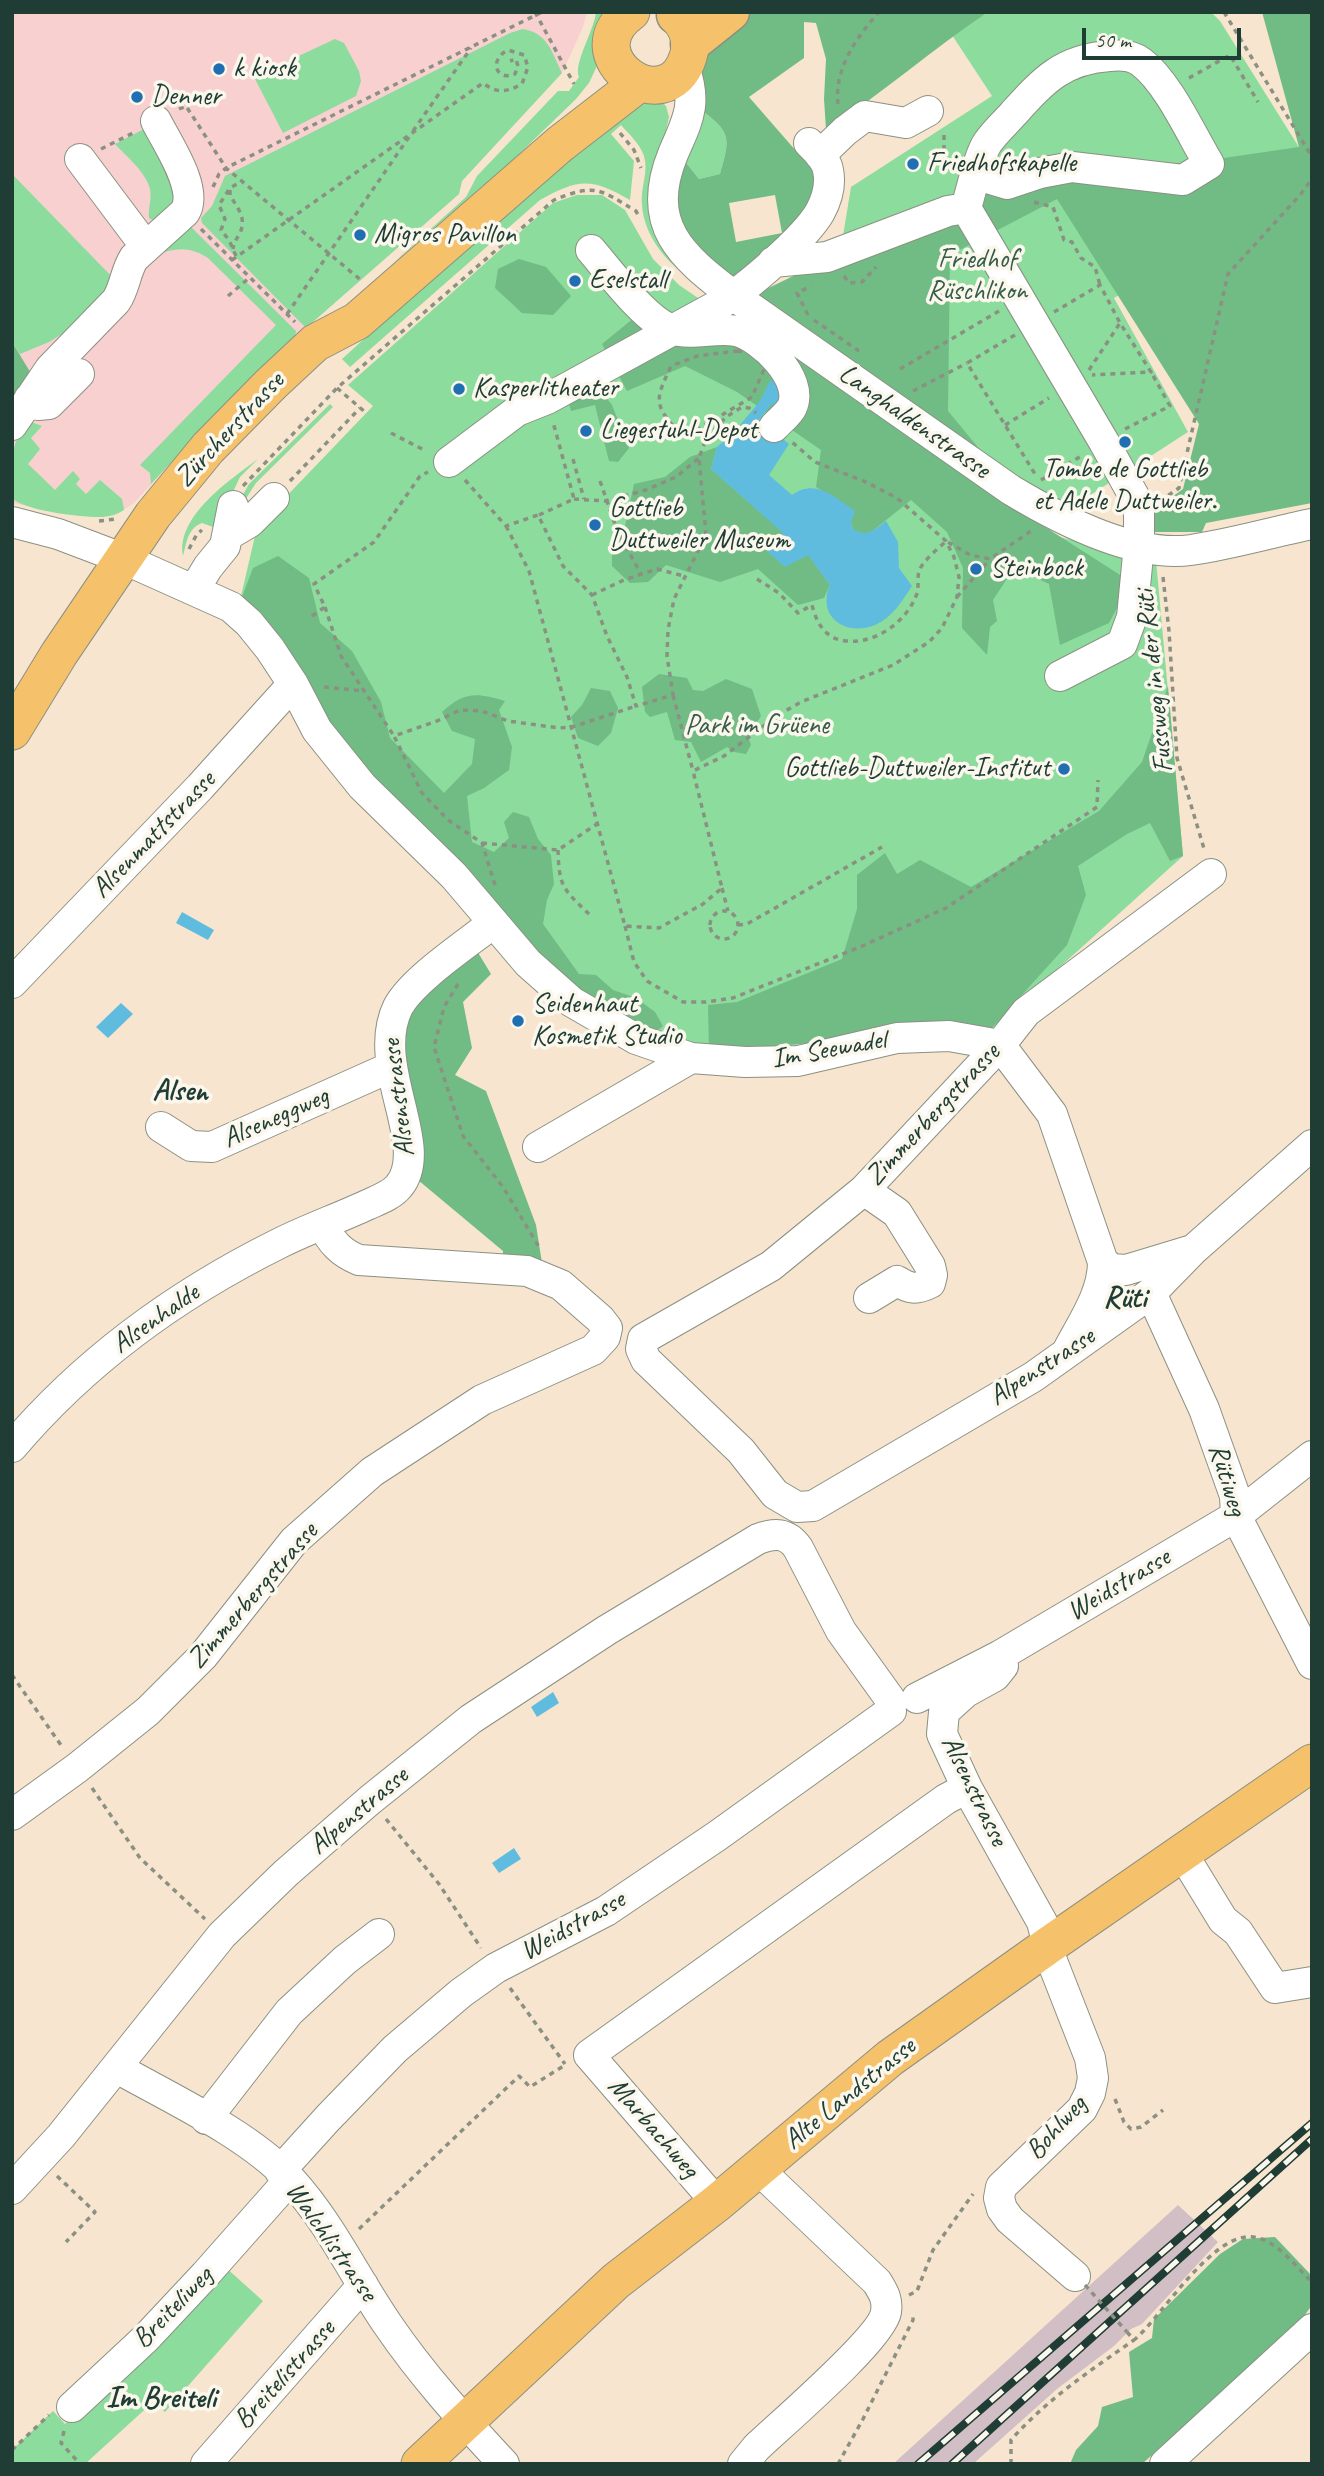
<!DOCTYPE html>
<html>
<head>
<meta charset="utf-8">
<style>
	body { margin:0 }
	#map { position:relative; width:1324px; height:2476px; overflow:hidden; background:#f7e5cf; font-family:Caveat,sans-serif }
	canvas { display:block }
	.frame { position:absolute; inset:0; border:14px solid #1f3d34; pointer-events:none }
	.scale { position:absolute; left:1082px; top:28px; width:159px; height:32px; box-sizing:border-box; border:4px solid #1f3d34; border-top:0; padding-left:9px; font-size:21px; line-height:24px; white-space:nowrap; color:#1f3d34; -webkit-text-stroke:5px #fbf7ec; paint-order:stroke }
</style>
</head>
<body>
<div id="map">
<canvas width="1324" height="2476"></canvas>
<div class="frame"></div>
<div class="scale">50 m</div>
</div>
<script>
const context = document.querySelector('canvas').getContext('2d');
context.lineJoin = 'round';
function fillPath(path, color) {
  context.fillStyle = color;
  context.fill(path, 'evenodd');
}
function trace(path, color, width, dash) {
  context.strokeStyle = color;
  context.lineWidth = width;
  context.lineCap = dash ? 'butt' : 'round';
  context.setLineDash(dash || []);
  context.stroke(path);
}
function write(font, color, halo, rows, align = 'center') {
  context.font = font + ' Caveat,sans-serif';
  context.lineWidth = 7;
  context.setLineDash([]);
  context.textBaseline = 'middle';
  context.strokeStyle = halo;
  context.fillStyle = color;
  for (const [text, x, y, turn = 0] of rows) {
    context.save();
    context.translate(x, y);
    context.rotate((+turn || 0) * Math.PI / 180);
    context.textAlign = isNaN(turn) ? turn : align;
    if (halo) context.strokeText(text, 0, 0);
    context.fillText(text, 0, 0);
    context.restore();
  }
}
fillPath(new Path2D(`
	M12 12H587L583 27 562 73 462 181 459 194 306 328 230 399 134 503 115 515 93 517 12 503Z`), '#f7d0cf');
fillPath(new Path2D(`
	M1178 2205 1218 2242 1142 2324 1131 2329 1114 2346 1057 2389 973 2464H893Z`), '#d2bec5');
fillPath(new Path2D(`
	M596 12H607L596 68 589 83 576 99 516 157 392 264 466 197 477 176 558 91H569L579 77C573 64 594 31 596 12Z
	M988 12H1211L1220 21 1312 168V177L1114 298 1188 432 1064 512 826 340 851 187 992 96 952 35Z
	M523 29C548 33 552 53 562 73L462 181 459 194 306 328 202 223 201 218 212 206 225 176 510 33Z
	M335 39 344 43 359 71 361 81 356 96 283 133 254 77Z
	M660 100 666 106 669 117 649 207 654 230 663 248 675 264 692 279C667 264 644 236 642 205 640 188 649 172 644 156 640 144 629 134 621 125L611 134 634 161 630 200C592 178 579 178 540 200L350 367 342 359 623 104Z
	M704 112C733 134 729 141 720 174L699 179 684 160 697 136Z
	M144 129 172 186 176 205 154 221 149 218C148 208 152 199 150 189 146 172 127 157 115 144Z
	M12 174 116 281 83 321 49 342 20 354 12 342Z
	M577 195H602L625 210 653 259 679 285 1042 533 1156 560 1183 856 991 1029 670 1055 573 1002 338 735 239 605 257 527 373 406 348 385 553 203Z
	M191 227 296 331 295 339 230 399 151 484 150 473 140 465 276 325 208 258C192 248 180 247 162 253Z
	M330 404 333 407 256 483 245 500H240L249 484Z
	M31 422 42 426 31 438 40 449 28 464 55 490 73 471 80 479 76 484 86 494 100 480 122 499 124 510C117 514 112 516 103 517 85 518 24 511 12 498 12 473 7 439 31 422Z
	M258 459 240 477 216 528 202 523C187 529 187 542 183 556 176 516 230 480 258 459Z
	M224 2266 263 2301 165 2412 153 2402 85 2464H12V2450L53 2411 65 2424Z`), '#8bdc9d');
fillPath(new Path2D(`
	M753 12H988C932 49 883 94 826 129L824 99 826 59 816 23 804 22V58L749 97 810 167 817 162C825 212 766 256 731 283L676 222 672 191 684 160 699 179 720 174C729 141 733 134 704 112L696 76 701 56ZM775 195 782 233 736 242 729 203Z
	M1262 12H1312V503L1206 523 1202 532H1149L1146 516 1183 489 1199 424 1057 199 950 255 948 411 1042 525 1131 582 1109 623 1060 645 1049 584 1014 568 993 600 997 621 990 627 987 655 962 628 963 568 947 532 911 500 870 533 860 534 853 529 851 522 854 511 816 487 821 450 737 392 685 366 627 391 602 344 640 313 668 337 943 203 1059 154 1183 164 1299 147Z
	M519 259 546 267 571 296 553 315 522 313 495 288 498 269Z
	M12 342 32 375 12 404Z
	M595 383 612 405 629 448 618 462 609 461 595 405 571 411 567 397Z
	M717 447 711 469 784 533 767 552 808 554 830 585 824 598 798 605 758 569 720 582 666 565 648 582 630 583 612 566V542L625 526 634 484 665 477 690 457Z
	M278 556 309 578 320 623 352 651 381 702 390 738 444 793 472 764 475 739 452 731 442 712C465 691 477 693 505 701L499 710 512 747 509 770 484 788 467 796 472 842 494 852 509 838 504 822 513 812 529 817 538 839 551 855 554 884 547 900 543 924 579 974 596 975 613 990 636 998 655 1012 663 1026 644 1041 573 1002 338 735 239 605 253 568Z
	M659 674 687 678 693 690 703 691 726 679 752 689 761 716 748 737 751 745 746 754 734 752 727 747 701 762 691 742 675 740 667 712 650 717 645 712 642 687Z
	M1168 686 1183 856 1170 861 1150 823 1127 834 1078 866 1086 895 1067 945 991 1029 709 1051 708 1005 737 1002 842 959 857 909V875L885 853 897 874 920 860 971 887 1099 811 1142 762Z
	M591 688 610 691 618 708 611 733 598 746 578 738 571 717 582 705Z
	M474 946 491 974 463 1002 472 1048 455 1075 486 1091 536 1225 542 1263 503 1261V1251L418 1180 377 1046 406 1003Z
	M1275 2237 1312 2276V2305L1302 2319 1142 2464H1070L1076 2450 1098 2426 1102 2407 1133 2397 1129 2352 1152 2338 1154 2319 1220 2254 1243 2239Z`), '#70bc84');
fillPath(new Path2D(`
	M779 380 787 398 771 405 759 420 789 444 769 475 792 495C816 478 834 497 855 511L851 522 853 529C867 538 874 530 886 521L898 542 899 568 912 586C902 601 893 617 875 625 846 637 816 617 830 585L808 555 785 567 767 551 783 533 711 469 717 447 735 431 760 401 770 381Z
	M182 912 214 930 208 940 176 923Z
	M121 1003 133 1014 108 1038 96 1027Z
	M553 1692 559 1703 537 1717 531 1707Z
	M514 1848 521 1859 499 1873 492 1863Z`), '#60bcde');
const minor = new Path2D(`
	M684 67C698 105 687 121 673 154 644 225 681 256 734 296L1011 490C1059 519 1134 558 1191 550 1232 544 1272 532 1312 524
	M820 155 845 131 865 116 906 123 928 111
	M80 159 146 247
	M977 175 1007 184 1040 173 1072 167 1183 180 1209 164C1191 134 1168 82 1141 62 1133 56 1120 55 1110 56 1062 59 1043 81 1013 114 1005 123 995 132 988 142 979 154 971 192 966 208L1104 442 1135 498 1139 513V545L1132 617 1122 644 1060 676
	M591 250C609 271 646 321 671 329 692 336 716 327 736 331 761 337 805 379 792 407 789 414 779 421 774 427
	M773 262 827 257 948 211 966 208
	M29 399 38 405 49 404 79 374
	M12 425 50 369 116 301C125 288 125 272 134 258L185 212C199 189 167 143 156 121
	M449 462 517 411 547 399 720 304C746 289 805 238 820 212 827 199 831 184 828 170 826 159 817 151 809 143
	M12 522 58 534 124 559 231 607 249 623 270 649 293 684 317 730 362 786 454 876 528 963 572 1002 636 1039 691 1058 745 1062 798 1061 897 1038 949 1036 1000 1045
	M228 535 250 522 274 498
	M194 590 208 567 225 546 233 506
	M1211 874 1026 1012 1000 1045 864 1190 771 1266 643 1339 641 1349 646 1360 741 1451 775 1494 797 1507 813 1506 1033 1377 1151 1293 1193 1250 1312 1145
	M12 983 200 787 293 684
	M1000 1045 1052 1114 1103 1262C1103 1294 1082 1323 1068 1350
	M161 1127 191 1146 212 1147 391 1067
	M538 1147 691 1058
	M864 1190 897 1213 930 1266 932 1275 930 1283C916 1290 910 1289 897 1281L869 1298
	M1103 1262 1112 1269 1126 1270 1192 1250
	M1151 1293 1204 1409 1235 1496 1236 1516 1312 1664
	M12 1447C85 1361 179 1293 280 1243 308 1229 339 1218 367 1205 378 1200 392 1195 399 1186 432 1146 369 1066 398 1007 413 979 467 944 493 923
	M1001 1655 1003 1666 995 1676 966 1692 944 1712 942 1734 967 1788 1042 1922 1052 1961 1090 2058 1093 2078 1090 2093 1082 2109 1001 2187 999 2198 1002 2209 1010 2220 1075 2276
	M917 1698 1001 1655 1236 1516 1312 1456
	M12 1815 77 1768 148 1711 203 1656 294 1541 372 1472 482 1400 593 1350 605 1337 607 1328 600 1319 561 1285 527 1271 359 1260C341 1253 331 1242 323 1225
	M1182 1853 1223 1920 1238 1932 1275 1988 1312 1982
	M117 2068C172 2099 248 2134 291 2180 331 2224 355 2277 388 2325 422 2375 463 2420 504 2464
	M206 2119 289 2012 345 1960 379 1934
	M12 2189 61 2136 222 1935 286 1873 370 1800 471 1719 607 1630 758 1539C774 1533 787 1532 798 1548L841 1631 890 1699 891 1711 717 1836 606 1911 496 1968 461 1993 395 2049 328 2118 280 2171
	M717 2203 589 2055 946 1799 967 1788
	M72 2407 146 2338 205 2275 290 2179
	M206 2464 363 2285
	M743 2464 756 2448C780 2425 882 2338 886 2312 888 2299 883 2292 877 2282L758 2169
	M1165 2464 1312 2329`);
const major = new Path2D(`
	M631 12C570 56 667 124 688 57 693 42 688 28 678 17
	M12 731 59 654 153 515 208 448 271 384 315 343 357 321 560 144 639 83
	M420 2464 616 2281 717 2203 890 2058 1049 1945 1312 1763`);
const highway = new Path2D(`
	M676 15 688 12
	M690 44 730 12`);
trace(minor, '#8b9182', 32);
trace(major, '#8b9182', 39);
trace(highway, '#8b9182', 41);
trace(new Path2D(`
	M535 12 574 84
	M1224 12 1312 157
	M1189 78 1230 55 1258 102
	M838 104C834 69 856 38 879 12
	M179 109 186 106 226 168 362 281
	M413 131 471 48
	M620 133 634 150 641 168
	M944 135V161L952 164
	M101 149 135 132
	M213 187 219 174 226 168 542 12
	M230 190V195C237 208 247 217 240 233 237 239 234 241 233 249
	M1034 202 1053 207 1064 240 1072 242 1081 258 1095 267 1100 285
	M201 229 295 322
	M236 256 229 240 221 230 225 219 219 205 230 188 242 181
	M232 260 483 83C497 94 507 92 522 84L528 67 524 55 508 50C489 59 495 82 515 74L518 66 516 59 510 61
	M844 276 849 283 862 282 876 267
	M228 296 249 278
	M1054 312 1100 285 1120 323
	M287 314 409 137
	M808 315 797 293 811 286
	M814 320 859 351
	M1015 335 967 363 1035 474
	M737 351 760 354 765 367 752 397 695 431 676 429C652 403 657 397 671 366L697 356Z
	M900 369 999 311
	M1089 370 1120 323 1151 372 1092 375
	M484 385 499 387 503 393
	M337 388 365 412
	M913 391 967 363
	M1005 425 1049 398
	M1125 429 1170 406 1151 372
	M391 433 426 451
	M573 459 584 499
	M465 480 506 526 538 515 563 566 592 595 607 636 627 677 636 706 673 695 667 656 668 630 674 599 706 535 699 458 706 439 726 417 742 407 749 408 756 413
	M1041 480 1083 455
	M290 481 360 408
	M600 481 617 530 641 574
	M243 486 337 388 554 200C596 183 599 189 636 211L638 215
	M574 499 605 501 646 490 676 477 699 458
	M1160 501 1179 488 1228 274 1300 195 1312 179
	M539 515 574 499 553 422
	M99 521 116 519
	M506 526 529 571 625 926 659 928 703 904 722 888 693 771 724 756 778 715 801 702 893 665 929 642 942 628 957 597 959 577 954 557 946 541 897 498 866 482 815 462 792 442
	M189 549 197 534 202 530
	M1163 577 1169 631 1177 758 1205 852
	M757 579 779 593 798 613 812 605C816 621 824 637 841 640 871 647 905 624 916 596 920 588 916 577 920 569 924 560 938 549 946 541L970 555 990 559 1031 531
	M592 595 624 580 657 569 684 576
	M957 597 990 559
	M325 607 341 656 394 736
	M312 616 325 607 314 584 374 542 420 476 428 472
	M324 687 364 691
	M673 695 693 771
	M482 843 558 850 597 824
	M558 850C559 887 563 889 589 914
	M495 885 482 843 448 820 422 793 394 736 437 721 460 710 482 711 508 721 559 728 572 727 636 706
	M722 888 728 911
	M710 925a14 14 0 1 1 28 0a14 14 0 1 1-28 0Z
	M738 925 747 924 882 847
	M625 926 634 962 647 981 683 1002H706L733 998 860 947 946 908 1097 807 1098 780
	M458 984 444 1007 434 1047 463 1136 503 1187 539 1247
	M12 1675 63 1748
	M92 1788 140 1858 205 1919
	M386 1819 439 1884 481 1948
	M510 1988 565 2064
	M1115 2099 1124 2122 1131 2129 1141 2127 1163 2110
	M57 2176 95 2212 66 2242
	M359 2229 519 2076 530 2087 565 2065
	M909 2295 917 2291 933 2250 973 2194
	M1127 2332 1134 2340C1163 2316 1216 2225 1258 2238 1279 2243 1297 2268 1312 2282
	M64 2431 61 2443 80 2464
	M12 2450 49 2415
	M838 2464 863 2419 913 2320V2313
	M1011 2464V2440C1046 2400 1091 2370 1134 2340`), '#8b9182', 3.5, [5, 5]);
trace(minor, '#fff', 30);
trace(major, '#f5c16b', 37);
trace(highway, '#f5c16b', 38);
const rail = new Path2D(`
	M918 2464 1312 2123
	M952 2464 1312 2139`);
trace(rail, '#1f3d34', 8);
trace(rail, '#fbf7ec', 5, [16]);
trace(new Path2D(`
	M1085 2285 1127 2332`), '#8b9182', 3.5, [5, 5]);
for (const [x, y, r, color] of [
	[219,69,7,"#1f6fb2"],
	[137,97,7,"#1f6fb2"],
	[913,164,7,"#1f6fb2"],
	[360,235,7,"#1f6fb2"],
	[575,281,7,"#1f6fb2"],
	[459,389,7,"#1f6fb2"],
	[586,431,7,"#1f6fb2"],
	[1125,442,7,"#1f6fb2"],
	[595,525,7,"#1f6fb2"],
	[976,569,7,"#1f6fb2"],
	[1064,769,7,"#1f6fb2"],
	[518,1021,7,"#1f6fb2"]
]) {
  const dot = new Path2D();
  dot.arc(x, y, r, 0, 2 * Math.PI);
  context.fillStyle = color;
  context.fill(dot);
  trace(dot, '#fbf7ec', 2.5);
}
write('28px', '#1f3d34', '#fbf7ec', [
	["k kiosk",233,69],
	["Denner",151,97],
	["Friedhofskapelle",927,164],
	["Migros Pavillon",374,235],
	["Eselstall",589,281],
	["Kasperlitheater",473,389],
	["Liegestuhl-Depot",600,431],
	["Tombe de Gottlieb",1125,470,"center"],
	["et Adele Duttweiler.",1125,502,"center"],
	["Gottlieb",609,509],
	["Duttweiler Museum",609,541],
	["Steinbock",990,569],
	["Gottlieb-Duttweiler-Institut",1050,769,"right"],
	["Seidenhaut",532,1005],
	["Kosmetik Studio",532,1037]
], 'left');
write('28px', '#355d49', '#fbf7ec', [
	["Friedhof",977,260],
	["Rüschlikon",977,292],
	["Park im Grüene",757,726]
]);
write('28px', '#1f3d34', '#fbf7ec', [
	["Langhaldenstrasse",914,422,35],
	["Zürcherstrasse",230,430,-47],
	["Fussweg in der Rüti",1155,681,-96],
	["Alsenmattstrasse",154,835,-46],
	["Im Seewadel",829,1050,-10],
	["Alsenstrasse",399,1098,-97],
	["Zimmerbergstrasse",933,1115,-47],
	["Alseneggweg",276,1118,-24],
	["Alsenhalde",156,1319,-35],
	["Alpenstrasse",1042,1367,-33],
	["Rütiweg",1227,1480,73],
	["Weidstrasse",1119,1585,-31],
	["Zimmerbergstrasse",253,1596,-49],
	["Alsenstrasse",974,1791,64],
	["Alpenstrasse",359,1811,-40],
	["Weidstrasse",573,1926,-29],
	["Alte Landstrasse",850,2094,-39],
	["Marbachweg",653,2128,49],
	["Bohlweg",1057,2128,-48],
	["Walchlistrasse",331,2242,55],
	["Breiteliweg",173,2308,-46],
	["Breitelistrasse",285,2375,-48]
]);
write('bold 30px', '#1f3d34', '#fbf7ec', [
	["Alsen",180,1092],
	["Rüti",1125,1299],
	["Im Breiteli",161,2399]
]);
</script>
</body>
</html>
